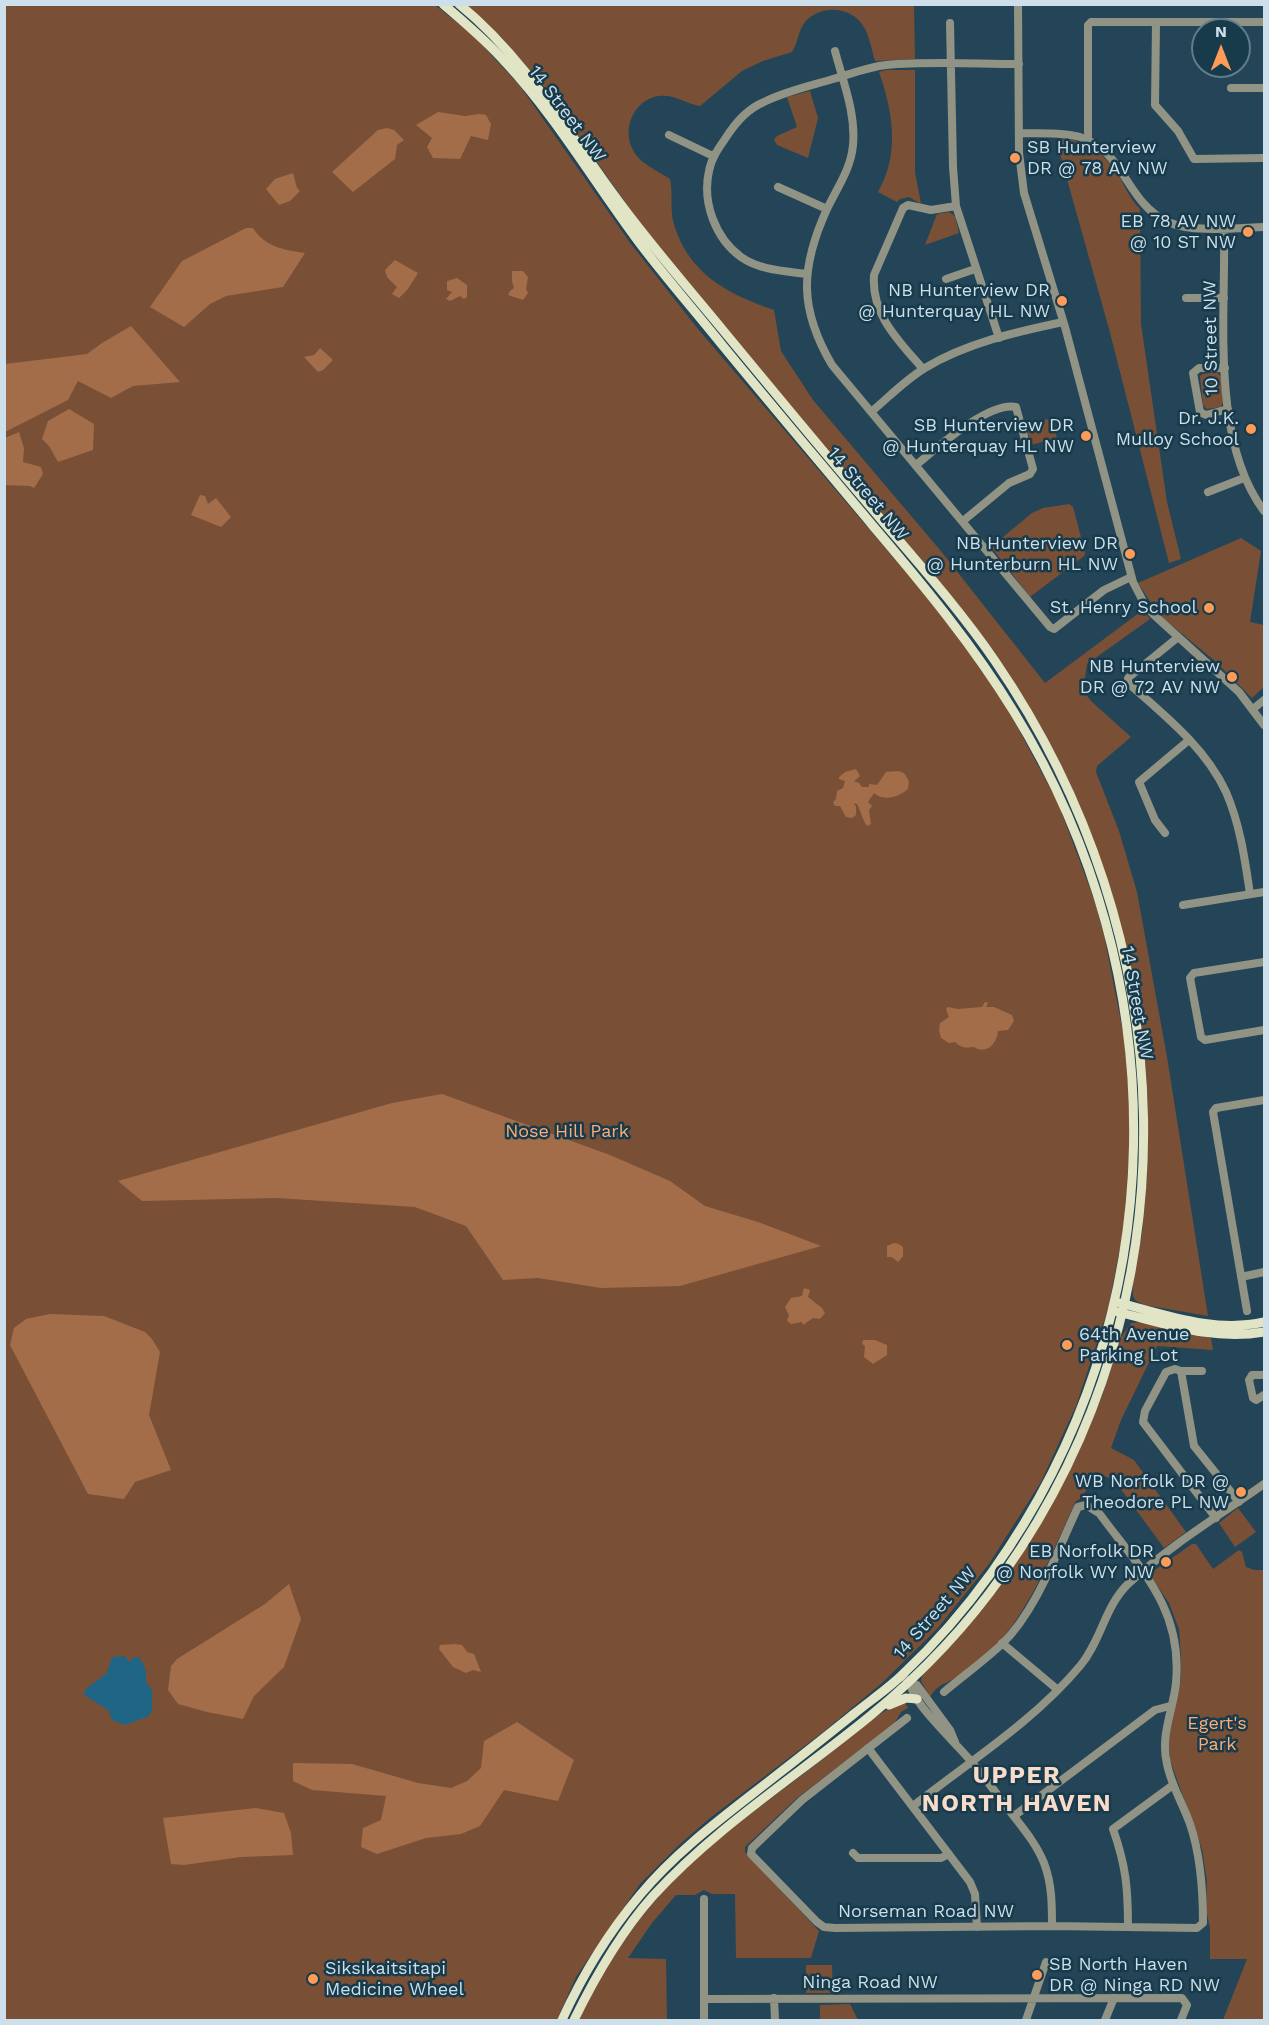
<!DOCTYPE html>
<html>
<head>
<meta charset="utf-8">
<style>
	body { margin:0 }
	#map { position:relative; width:1269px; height:2025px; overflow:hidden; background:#234557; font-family:"Work Sans",sans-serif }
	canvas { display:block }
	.frame { position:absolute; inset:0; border:6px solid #ccdfea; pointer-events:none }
	.north { position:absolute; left:1191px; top:18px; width:60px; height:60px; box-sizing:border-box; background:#183b4c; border:2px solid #607d8b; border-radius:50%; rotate:0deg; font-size:16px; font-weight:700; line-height:24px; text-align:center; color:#ccdfea }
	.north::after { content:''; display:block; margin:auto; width:21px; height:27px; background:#fe9b59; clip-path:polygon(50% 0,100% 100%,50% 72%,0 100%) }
</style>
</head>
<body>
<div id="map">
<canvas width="1269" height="2025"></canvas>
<div class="frame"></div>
<div class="north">N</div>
</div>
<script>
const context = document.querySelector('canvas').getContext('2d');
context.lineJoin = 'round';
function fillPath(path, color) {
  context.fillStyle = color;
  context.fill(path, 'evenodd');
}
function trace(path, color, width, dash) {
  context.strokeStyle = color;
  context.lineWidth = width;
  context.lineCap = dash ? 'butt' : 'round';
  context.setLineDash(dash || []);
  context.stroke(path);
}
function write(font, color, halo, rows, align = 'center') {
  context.font = font + ' "Work Sans",sans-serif';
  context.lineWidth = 5;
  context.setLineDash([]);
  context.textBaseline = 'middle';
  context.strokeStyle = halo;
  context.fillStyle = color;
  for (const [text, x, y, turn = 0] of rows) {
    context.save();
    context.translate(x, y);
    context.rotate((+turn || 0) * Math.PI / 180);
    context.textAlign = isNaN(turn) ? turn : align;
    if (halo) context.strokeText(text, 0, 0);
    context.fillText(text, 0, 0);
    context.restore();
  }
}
fillPath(new Path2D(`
	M5 5H435L473 35 520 86 631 244 698 329 952 626 1003 700 1058 803 1094 899 1104 935 1124 1037 1131 1121 1125 1222 1108 1309 1076 1406 1041 1482 989 1564 937 1629 882 1683 823 1732 710 1818 679 1845 640 1884 576 1977 557 2020H5Z
	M465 5H914L915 59 875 61C872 51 870 39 865 29 854 7 822 3 805 22 798 31 798 43 792 52L763 61 742 71 700 106C687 104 674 94 659 96 635 99 621 128 633 150 639 163 658 171 670 179 673 192 670 207 673 221 687 273 727 294 774 310L781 351 813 400 940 550 1045 683 1143 610 1150 619 1087 664 1083 691 1092 702 1131 737 1097 766 1096 772 1119 831 1137 892 1167 1057 1208 1316 1144 1305 1135 1300 1133 1296C1131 1275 1139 1253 1142 1233 1146 1198 1148 1163 1148 1128 1149 1004 1114 880 1061 768 1045 733 1023 699 1002 666L646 232 544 87 501 37Z
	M886 70H915V172L921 204 909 197 900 199 897 202 878 192C900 154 893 112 879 72Z
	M810 91 818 118 808 158 777 145 774 140 777 136 797 127 787 97Z
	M1069 139C1091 144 1109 158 1120 178 1126 189 1131 200 1140 209L1141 324 1167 502 1181 559 1169 563 1109 329 1056 140Z
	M949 212 955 216 959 233 925 245 937 214Z
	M1217 372 1221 377 1223 402 1221 407 1207 409 1203 405 1200 376 1203 374Z
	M1052 418 1057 438 1031 445 1026 425Z
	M1069 504 1073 507 1085 552 1084 556 1030 597 991 547 1032 513 1043 508Z
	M1241 538 1261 551 1250 622 1264 625V687L1252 698 1215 661 1159 615 1138 583Z
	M1141 1322 1211 1338 1213 1350 1157 1346 1121 1420 1111 1448 1134 1460 1186 1532 1164 1548 1115 1481 1096 1472 1082 1498 1076 1501C1053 1549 1034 1603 998 1643 986 1656 970 1670 955 1678 942 1686 939 1683 930 1697L921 1681 922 1676 1012 1568 1035 1531 1075 1460 1102 1396 1121 1337 1131 1323Z
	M1238 1508 1256 1532 1235 1547 1219 1523Z
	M1192 1544H1196L1213 1569 1239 1550 1242 1552 1246 1567 1254 1570H1264V1573L1263 2020H1223L1247 1959H1210V1928L1206 1910 1207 1881 1202 1849 1170 1760 1168 1731 1181 1679V1657L1179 1629 1169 1603 1152 1578V1572Z
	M904 1701 908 1708 901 1712 894 1724 797 1798 745 1847V1852L819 1931 811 1958H736L735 1894H712L704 1890 695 1895H676L652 1923 628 1958 666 1959 667 2020H579C610 1951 658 1888 717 1840 749 1814 783 1790 815 1765 843 1743 872 1715 904 1701Z
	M806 1965H832L833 1993H806Z
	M850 2004 858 2020H820V2005Z`), '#795036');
fillPath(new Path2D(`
	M438 112 465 116 479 114 486 115 491 124 488 140 471 136 460 159 433 158 427 147 432 138 416 125Z
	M387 128 394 130 404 140 397 145 395 159 353 192 332 172 378 130Z
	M293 173 297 188 300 191 290 201 279 205 266 189 275 179Z
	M246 228H253C265 247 284 250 305 253L283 287 226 296 210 304 184 327 150 307 182 261Z
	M395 260 418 273 408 289 399 298 392 294 397 287 387 277 385 270Z
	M512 271H523L528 277 526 289 528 293 523 300 508 295 510 291 514 288 512 281Z
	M457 278 467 285V297L464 299 460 296 450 301 446 299 452 292 447 290V281Z
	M131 326 180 382 133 386 111 398 78 381 68 400 5 432V364L87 354 102 343Z
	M320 348 333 360 323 370 318 372 304 357 314 355Z
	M69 409 94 424 93 450 58 462 49 446 42 439 48 421Z
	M19 432 24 448 23 462 41 467 43 474 34 488 30 486 5 485V438Z
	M200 495 205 496 208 504 216 498 231 517 221 527 191 515Z
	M856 769 860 776 854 781 859 783 862 787H869V784L877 785 886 772 898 771 904 773 909 781 908 789C899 797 884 802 874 793L868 802 872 806 869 810 871 824 867 826C862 819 861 811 857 804L854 803 856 807V815L852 818 846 817 840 806H835L833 802 836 799 837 791 843 788 845 781 839 779V777L845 772Z
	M985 1002 988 1003 986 1007H994L1012 1015 1014 1021 1008 1030 998 1031C997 1044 986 1055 974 1047 966 1048 961 1048 955 1042L949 1043 941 1038 939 1030 940 1023 949 1017 946 1009 948 1007 958 1009 982 1007Z
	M442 1094 610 1155 670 1181 705 1206 758 1222 821 1246 680 1286 601 1288 538 1278 503 1280 466 1226 415 1207 277 1198 142 1201 118 1181 392 1103Z
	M894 1243 899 1244 903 1247V1256L898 1262 892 1257H887V1246Z
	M804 1288 810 1290 808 1297 822 1308 825 1313 820 1319 813 1318 803 1325 802 1322 791 1324 787 1321 789 1315 785 1307 791 1298 802 1296Z
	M50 1314 104 1316 145 1332 152 1339 160 1352 149 1415 171 1470 135 1482 124 1499 88 1494 10 1345 14 1328 26 1319Z
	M863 1340H875L887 1345V1355L873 1364 864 1357 865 1346 862 1344Z
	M289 1584 301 1619 284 1667 254 1696 243 1719 207 1712 178 1704 168 1690 171 1666 177 1659 265 1604Z
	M454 1644 462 1645 467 1652 474 1654 481 1672 473 1670 466 1673 453 1667 439 1649 440 1645Z
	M517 1722 574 1760 558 1801 504 1790 480 1826 461 1834 426 1838 377 1854 361 1847 363 1828 381 1820 386 1796 312 1790 293 1781V1763L352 1764 418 1783 451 1788 467 1781 481 1768 484 1741Z
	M256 1808 284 1813 291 1833 293 1855 241 1857 184 1865 171 1864 163 1818Z`), '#a36d4a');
fillPath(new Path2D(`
	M125 1656 129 1662 134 1657 140 1658 146 1671V1682L152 1690V1710L149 1716 125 1725 112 1720 109 1711 83 1694 87 1688 107 1673 112 1657Z`), '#1f6585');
trace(new Path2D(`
	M1018 4 1019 153 1024 193 1065 327 1133 582 1145 605 1154 615 1239 692 1264 725
	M950 23 953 167 956 206 999 338
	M1156 23 1155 105 1178 131 1194 159 1264 158
	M835 51C843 82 856 113 853 145 851 169 837 188 827 209 800 268 799 309 832 365L1050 627 1054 629 1104 590 1131 577
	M1231 88H1264
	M1020 133C1039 134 1061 132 1080 137 1125 151 1126 203 1168 222 1193 233 1236 228 1264 227
	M669 135 713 156
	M1088 140V25L1091 22H1264
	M778 187 827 209
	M1224 228C1226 314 1210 439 1264 511
	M807 274C785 271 759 270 741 257 715 238 702 202 709 171 711 159 718 149 725 139 735 123 747 109 764 102 786 91 810 86 833 79 851 74 868 67 886 65 929 61 976 64 1019 64
	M946 279 975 269
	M1186 298H1224
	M1225 368H1199L1193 373 1200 412 1206 415 1228 409
	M923 369C899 341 871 315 874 275L903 208 908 205 931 210 956 206
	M871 412C888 398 905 380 925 368 966 343 1016 332 1063 322
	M916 465C937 448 989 401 1016 407L1033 469 1030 474 1009 483 963 521
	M1208 492 1244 478
	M1177 638 1128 678V683C1164 715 1205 747 1226 792 1240 824 1245 860 1250 894
	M1253 709 1264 700
	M1165 833 1155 820 1139 782 1189 740
	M1183 905 1264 892
	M1264 962 1194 973 1190 978 1201 1037 1205 1040 1264 1030
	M1241 1277 1264 1272
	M1247 1311 1213 1112 1216 1108 1264 1100
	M1181 1371 1194 1446 1239 1502
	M1202 1371H1181L1175 1369 1166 1372 1145 1411 1143 1422 1216 1518
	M1264 1375H1252L1249 1380 1253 1398 1256 1400 1264 1395
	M1002 1643 1058 1690
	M902 1675 911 1684 917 1685 950 1730 955 1742
	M911 1684C910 1701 957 1744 969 1759 983 1775 996 1793 1009 1810 1022 1827 1036 1843 1044 1863 1052 1884 1052 1904 1052 1926
	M907 1718 802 1800 752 1848 751 1854 817 1922 824 1927 835 1928 1052 1926 1197 1928 1203 1923C1203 1890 1201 1856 1190 1824 1183 1804 1171 1785 1167 1764 1160 1735 1173 1711 1176 1683 1183 1608 1140 1569 1099 1513L1086 1505 1078 1507C1057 1551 1037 1610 1002 1644 984 1661 963 1676 944 1692
	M868 1748 970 1882 975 1894 977 1927
	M913 1806C970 1761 1033 1722 1080 1666 1101 1641 1105 1606 1128 1584 1169 1546 1219 1516 1264 1484
	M1014 1816 1155 1710 1170 1706
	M853 1853 858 1858H941L949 1854
	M704 1899V2020
	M1128 1927C1128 1888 1126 1866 1113 1829L1173 1785
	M774 1998 775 2020
	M704 1999 1182 1998 1187 2005 1181 2020
	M1026 2020 1046 1962
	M1105 2020 1114 1998`), '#919384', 8);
trace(new Path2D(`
	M443 4C465 23 487 41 506 63 556 117 594 182 638 241 665 277 695 311 723 346 773 407 823 466 873 526 924 586 973 645 1014 712 1178 979 1176 1315 992 1572 966 1608 936 1643 903 1674 889 1688 871 1700 855 1713 830 1733 804 1754 778 1774 730 1812 679 1848 640 1895 608 1933 582 1976 562 2020
	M459 4C524 57 565 128 614 195 647 241 685 284 722 329 774 392 826 455 879 517 919 564 960 610 995 661 1184 937 1199 1296 1004 1573 967 1626 920 1675 870 1716 797 1776 717 1826 653 1896 620 1933 595 1977 574 2020
	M1120 1303C1167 1315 1215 1333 1264 1322
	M1118 1312C1167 1324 1213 1341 1264 1332
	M889 1705 906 1698 917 1699`), '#e1e5c5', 9);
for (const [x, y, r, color] of [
	[1015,158,6,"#fe9b59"],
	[1248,232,6,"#fe9b59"],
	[1062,301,6,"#fe9b59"],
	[1251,429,6,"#fe9b59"],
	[1086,436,6,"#fe9b59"],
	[1130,554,6,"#fe9b59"],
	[1209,608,6,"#fe9b59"],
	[1232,677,6,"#fe9b59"],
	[1067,1345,6,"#fe9b59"],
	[1241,1492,6,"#fe9b59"],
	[1166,1562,6,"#fe9b59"],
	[1037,1975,6,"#fe9b59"],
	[313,1979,6,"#fe9b59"]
]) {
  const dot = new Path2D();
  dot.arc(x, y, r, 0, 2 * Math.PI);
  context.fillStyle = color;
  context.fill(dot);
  trace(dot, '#183b4c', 2);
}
write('18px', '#ccdfea', '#183b4c', [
	["14 Street NW",567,114,53],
	["10 Street NW",1211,338,-91],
	["14 Street NW",868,494,50],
	["14 Street NW",1137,1003,80],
	["14 Street NW",935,1613,-49],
	["Norseman Road NW",926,1912],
	["Ninga Road NW",870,1983]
]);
write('18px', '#ccdfea', '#183b4c', [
	["SB Hunterview",1027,148,"left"],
	["DR @ 78 AV NW",1027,169,"left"],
	["EB 78 AV NW",1236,222],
	["@ 10 ST NW",1236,243],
	["NB Hunterview DR",1050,291],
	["@ Hunterquay HL NW",1050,312],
	["Dr. J.K.",1239,419],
	["Mulloy School",1239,440],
	["SB Hunterview DR",1074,426],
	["@ Hunterquay HL NW",1074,447],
	["NB Hunterview DR",1118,544],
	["@ Hunterburn HL NW",1118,565],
	["St. Henry School",1197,608],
	["NB Hunterview",1220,667],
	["DR @ 72 AV NW",1220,688],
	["64th Avenue",1079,1335,"left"],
	["Parking Lot",1079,1356,"left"],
	["WB Norfolk DR @",1229,1482],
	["Theodore PL NW",1229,1503],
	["EB Norfolk DR",1154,1552],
	["@ Norfolk WY NW",1154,1573],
	["SB North Haven",1049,1965,"left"],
	["DR @ Ninga RD NW",1049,1986,"left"],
	["Siksikaitsitapi",325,1969,"left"],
	["Medicine Wheel",325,1990,"left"]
], 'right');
write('18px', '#fcac79', '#183b4c', [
	["Nose Hill Park",567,1132],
	["Egert's",1217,1724],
	["Park",1217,1745]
]);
context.letterSpacing = '1.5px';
write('bold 24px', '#f8dbca', '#183b4c', [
	["UPPER",1017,1776],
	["NORTH HAVEN",1017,1804]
]);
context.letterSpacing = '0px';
</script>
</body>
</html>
